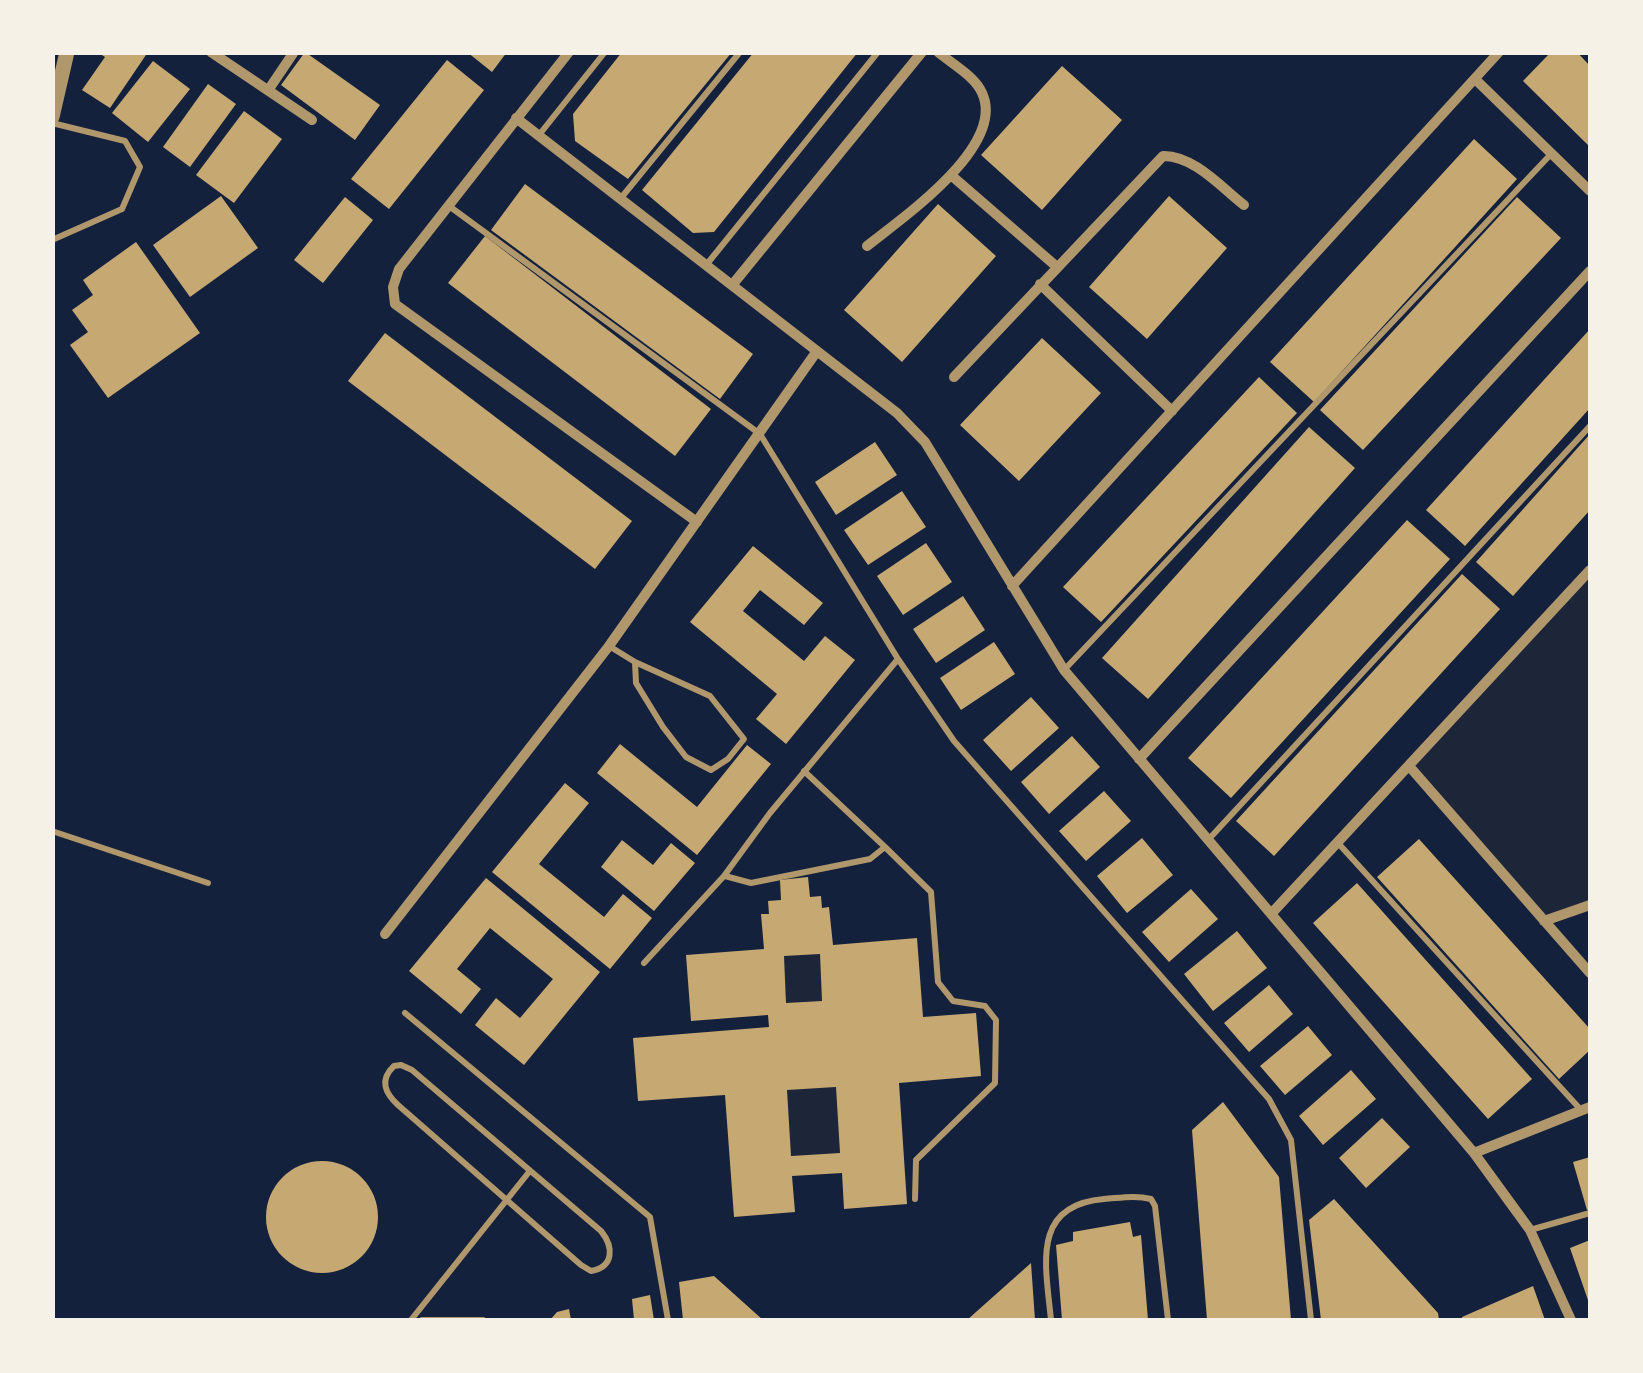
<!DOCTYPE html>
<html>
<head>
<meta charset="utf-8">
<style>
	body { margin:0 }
	#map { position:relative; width:1643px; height:1373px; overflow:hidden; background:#14213d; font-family:"Noto Sans",sans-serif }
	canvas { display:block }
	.frame { position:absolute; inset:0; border:55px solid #f6f1e7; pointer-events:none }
</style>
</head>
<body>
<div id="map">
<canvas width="1643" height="1373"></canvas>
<div class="frame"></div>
</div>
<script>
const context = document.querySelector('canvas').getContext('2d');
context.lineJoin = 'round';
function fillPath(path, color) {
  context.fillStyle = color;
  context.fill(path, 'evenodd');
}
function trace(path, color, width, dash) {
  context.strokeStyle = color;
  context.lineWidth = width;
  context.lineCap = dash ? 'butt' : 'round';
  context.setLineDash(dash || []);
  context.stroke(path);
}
fillPath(new Path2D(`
	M1590 570V905L1544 921 1409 766Z
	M820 954 822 1001 786 1003 784 956Z
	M836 1087 840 1153 791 1156 787 1090Z`), '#1d2539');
fillPath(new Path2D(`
	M97 52H148L110 108 82 90 105 57Z
	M305 52 380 105 355 140 281 85Z
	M467 52H507L492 72Z
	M622 52H732L628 179 575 141 573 114Z
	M754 52H858L714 232 693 233 642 190Z
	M1551 52H1577L1590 66V147L1523 81Z
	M447 60 484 90 389 209 351 179Z
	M153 61 190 89 148 142 112 113Z
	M1062 66 1122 120 1042 210 981 155Z
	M208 84 236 104 190 167 163 147Z
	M244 111 282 139 234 203 196 175Z
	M1474 139 1517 179 1314 402 1270 362Z
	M525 184 753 354 720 399 491 230Z
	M221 196 258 248 190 297 153 245Z
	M1169 196 1227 248 1147 339 1089 287Z
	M345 197 373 220 323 283 294 260Z
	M1517 197 1561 238 1363 450 1320 410Z
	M938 204 996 256 902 362 844 310Z
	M485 236 711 409 675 456 448 283Z
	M136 242 200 333 108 398 70 345 88 332 72 310 93 295 83 280Z
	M1590 329V408L1465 546 1426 510Z
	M385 333 632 521 595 569 348 381Z
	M1042 338 1101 393 1019 481 960 425Z
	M1259 377 1297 413 1101 622 1063 587Z
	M1309 427 1355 468 1148 699 1102 658Z
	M1590 434V510L1513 596 1476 562Z
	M875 442 897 475 836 515 815 482Z
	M902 491 926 527 868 565 844 530Z
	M1407 520 1450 559 1231 798 1188 758Z
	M926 543 952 582 903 615 877 576Z
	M753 546 823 603 804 625 760 590 743 611 804 661 825 636 855 660 786 744 756 719 777 694 690 622Z
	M1462 574 1500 609 1274 856 1236 821Z
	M963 596 985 630 936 663 913 629Z
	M994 642 1015 674 961 710 940 678Z
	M1031 697 1059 728 1011 771 983 740Z
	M1072 736 1100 767 1049 814 1021 782Z
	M620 744 697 807 747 745 771 764 697 855 597 773Z
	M565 783 589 803 539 864 604 917 623 894 652 918 610 969 492 872Z
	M1104 791 1131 821 1086 861 1059 831Z
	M1142 838 1173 875 1127 913 1097 876Z
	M1419 839 1590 1029V1050L1559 1079 1377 877Z
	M622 840 653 865 671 843 695 863 654 911 601 867Z
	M808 877 810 897 821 896 822 908 829 907 833 945 917 938 923 1017 976 1013 981 1076 899 1083 907 1204 844 1209 842 1173 792 1176 795 1212 734 1217 725 1095 638 1101 633 1038 769 1027 768 1015 691 1021 686 955 764 949 761 914H769L768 901 781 900 780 880ZM820 954 822 1001 786 1003 784 956ZM836 1087 840 1153 791 1156 787 1090Z
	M486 878 600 972 524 1065 475 1025 496 998 520 1018 553 979 490 928 457 969 481 989 461 1014 409 971Z
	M1357 883 1532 1079 1488 1119 1313 923Z
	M1191 889 1218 919 1169 962 1142 932Z
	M1237 931 1267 968 1213 1011 1184 974Z
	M1269 985 1293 1014 1249 1052 1224 1023Z
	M1308 1026 1332 1055 1285 1095 1260 1066Z
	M1351 1070 1376 1099 1323 1145 1299 1116Z
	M1223 1102 1279 1177 1291 1320H1207L1192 1130Z
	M1382 1118 1410 1147 1366 1188 1339 1158Z
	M1590 1157V1209L1587 1210 1573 1162Z
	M266 1217a56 56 0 1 1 112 0a56 56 0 1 1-112 0Z
	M1334 1199 1438 1313 1439 1320H1321L1309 1220Z
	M1130 1222 1133 1237 1141 1235 1148 1320H1062L1056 1245 1073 1241V1232Z
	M1590 1240V1306L1570 1248Z
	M1031 1263 1035 1320H967Z
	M714 1276 763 1320H683L679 1282Z
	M1533 1286 1545 1320H1462V1317Z
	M650 1295 654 1320H634L632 1299Z
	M569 1309 571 1320H550L557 1312Z`), '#c6a872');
trace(new Path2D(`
	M52 123 125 141 140 167 122 209 52 240
	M539 135 605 52
	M621 198 740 52
	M449 206 760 434 898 659 954 741 1269 1099 1291 1140 1311 1320
	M707 264 878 52
	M609 646 635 662 710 696 744 739 728 759 711 770 686 757 663 727 636 683 635 662
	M1065 669 1552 153
	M52 831 208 883
	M1209 839 1590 426
	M1338 843 1581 1110
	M885 847 931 892 938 982 953 1001 985 1006 996 1020 995 1083 916 1160 915 1199
	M725 876 751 883 870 859 885 847 804 771
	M644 963 724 876 770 813 898 659
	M405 1013 650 1217 668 1320
	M401 1065 412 1070 601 1231C614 1247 614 1267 591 1271L581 1265 398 1105C385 1093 379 1080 394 1066Z
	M1530 1230 1590 1213
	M411 1320 529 1172
	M422 1320H483
	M1051 1320C1046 1267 1030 1205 1104 1199 1120 1198 1135 1195 1151 1199L1155 1206 1168 1320`), '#b1986c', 6);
trace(new Path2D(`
	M211 52 312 120
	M569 52 399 269 393 287 395 304 697 522
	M1475 79 1590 191
	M269 89 294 52
	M516 118 897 413 925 442 1064 670 1474 1153 1530 1230 1571 1320
	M952 176 1057 267
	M867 246C902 218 1012 143 980 89 971 74 951 63 938 52
	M733 284 922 52
	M1040 284 1172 411
	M954 377 1163 156C1193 155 1222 188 1244 205
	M1012 586 1499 52
	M1139 759 1590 271
	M1409 766 1590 973
	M1271 914 1590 570
	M1544 921 1590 905
	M385 934 609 646 817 351
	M1474 1153 1590 1107`), '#b1986c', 10);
trace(new Path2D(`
	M52 117 67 52`), '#b1986c', 15);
</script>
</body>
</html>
